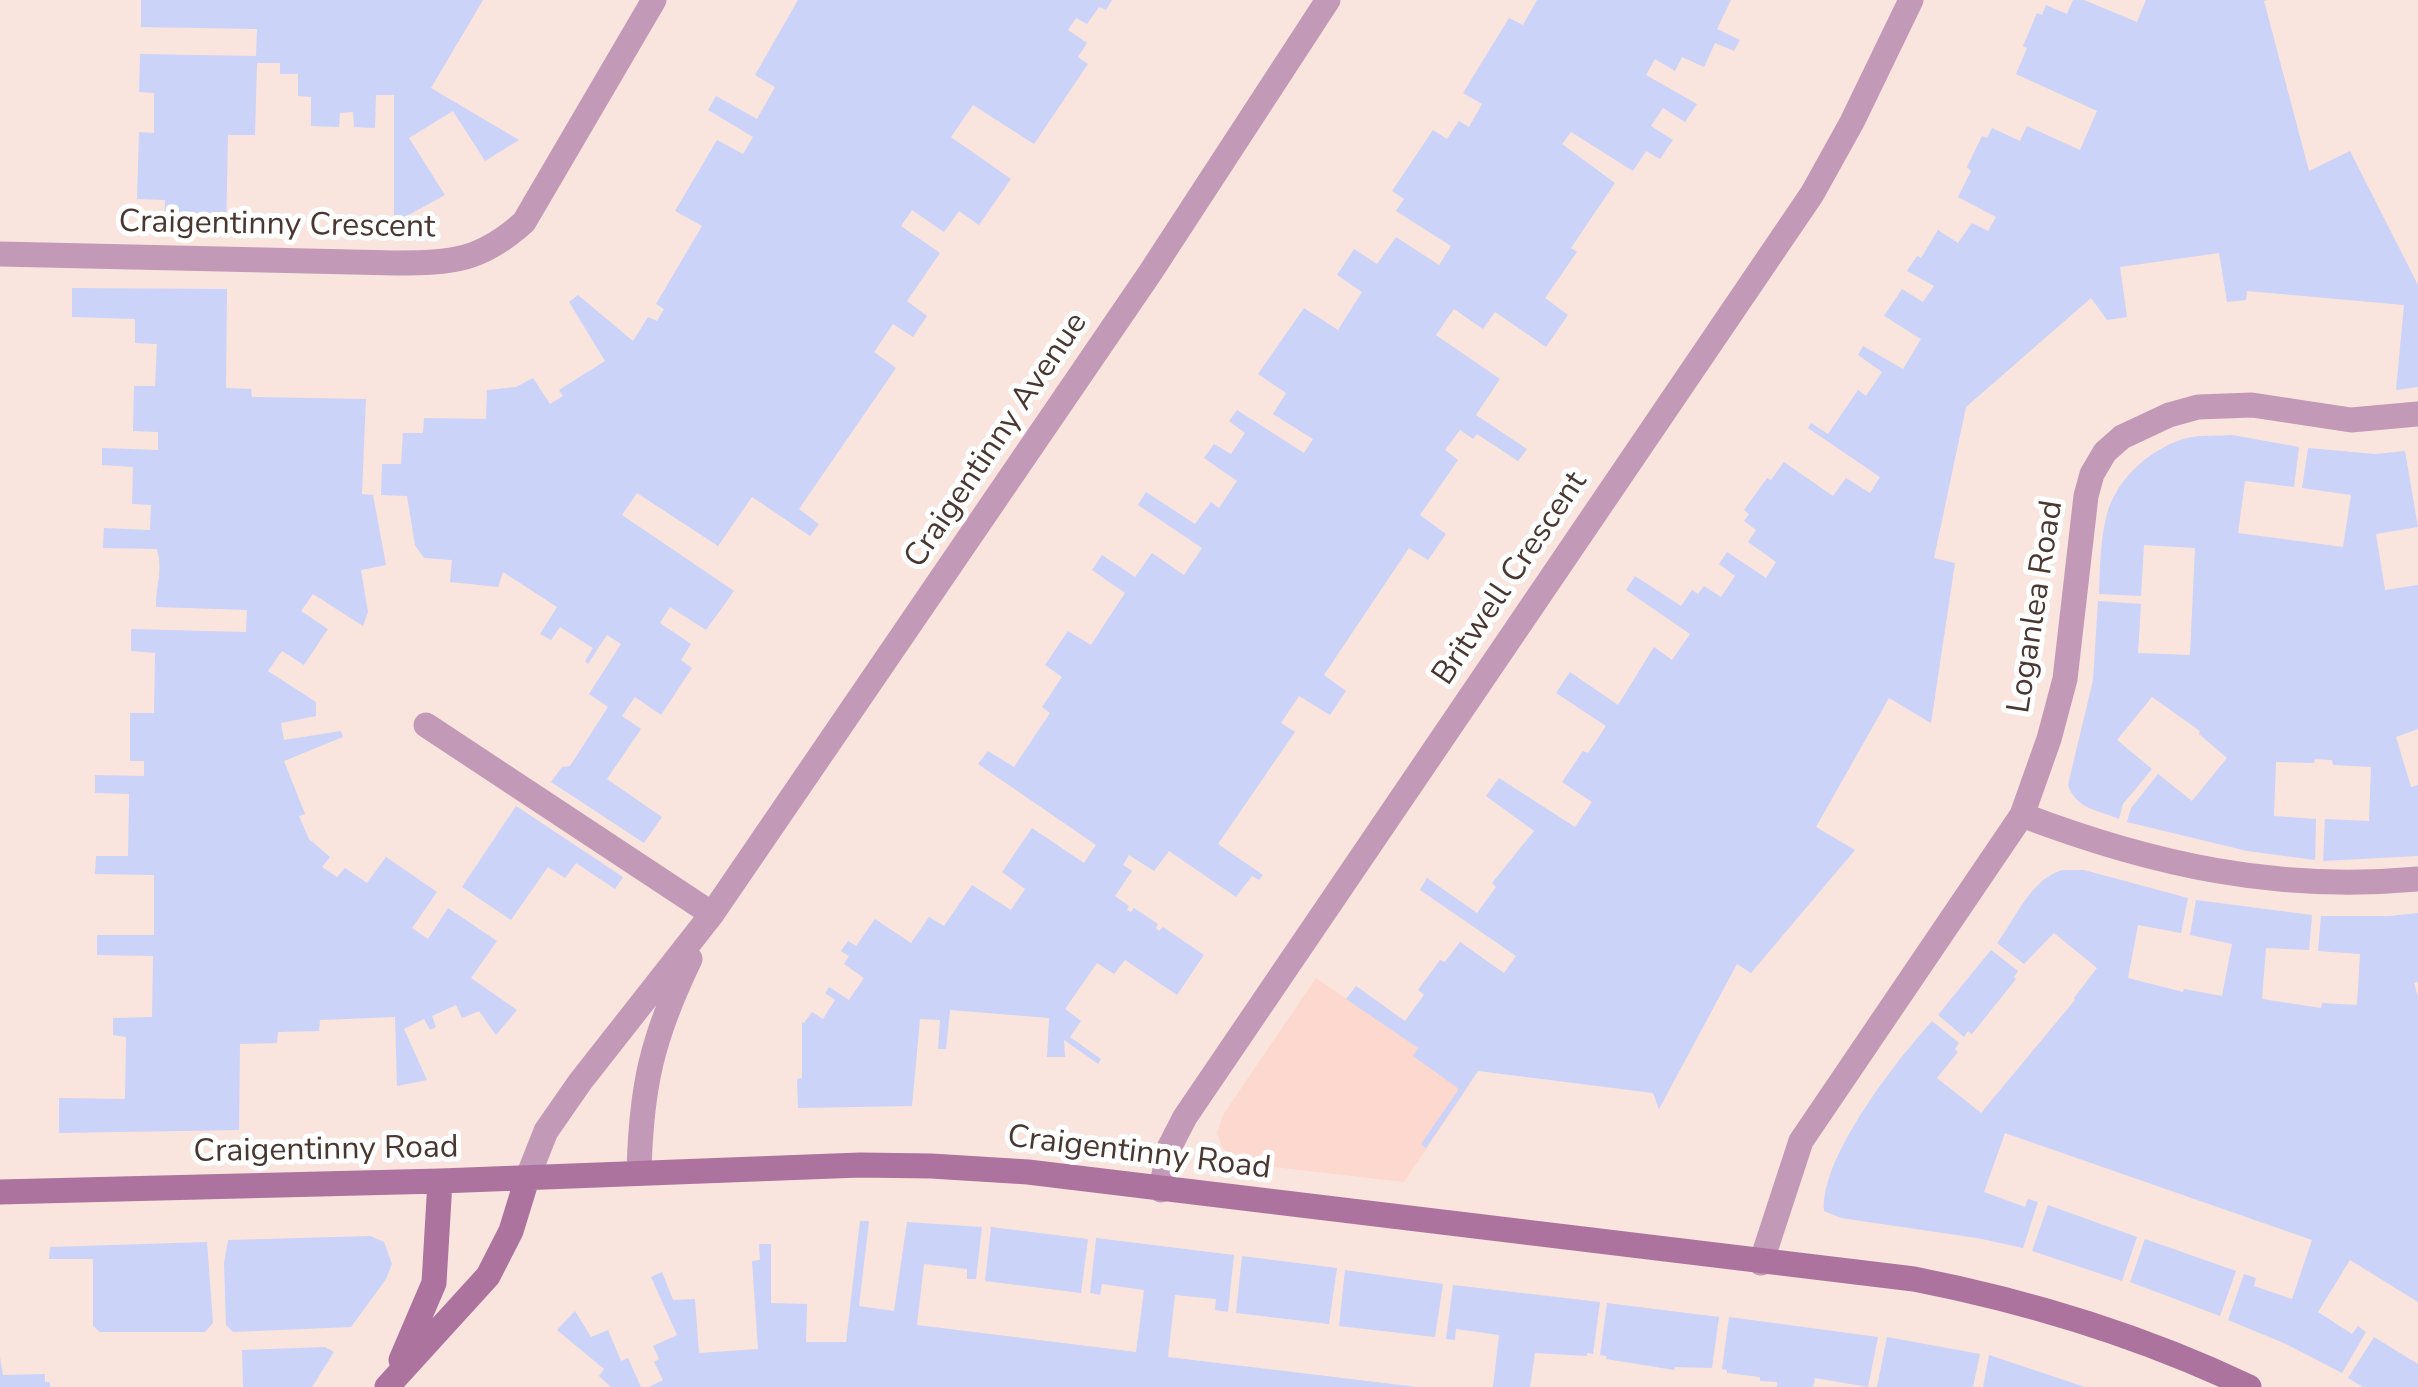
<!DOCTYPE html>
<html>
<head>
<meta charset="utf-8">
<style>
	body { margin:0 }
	canvas { display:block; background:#f9e4de }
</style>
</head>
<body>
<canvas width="2418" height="1387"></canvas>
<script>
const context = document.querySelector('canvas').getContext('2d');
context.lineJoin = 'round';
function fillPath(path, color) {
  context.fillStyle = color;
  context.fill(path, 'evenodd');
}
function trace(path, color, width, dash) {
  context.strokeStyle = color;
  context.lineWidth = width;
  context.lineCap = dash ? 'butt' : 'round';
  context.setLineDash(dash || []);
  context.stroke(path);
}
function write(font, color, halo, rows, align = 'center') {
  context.font = font + ' "Nunito Sans",sans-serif';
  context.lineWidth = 10;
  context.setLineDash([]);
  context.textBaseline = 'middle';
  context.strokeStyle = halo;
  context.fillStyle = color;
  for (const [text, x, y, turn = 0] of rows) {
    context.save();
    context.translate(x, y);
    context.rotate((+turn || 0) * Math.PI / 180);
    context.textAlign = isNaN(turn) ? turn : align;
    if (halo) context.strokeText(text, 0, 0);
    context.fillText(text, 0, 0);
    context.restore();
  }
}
fillPath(new Path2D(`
	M1316 978 1470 1084 1404 1182 1240 1163 1223 1149 1217 1133 1223 1115Z`), '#fcd8cf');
fillPath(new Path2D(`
	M141 0H483L431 88 519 140 485 161 453 111 409 138 445 195 394 223V95H376L375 128 354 127 353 112 340 113 339 127 311 126V97L298 96V74H280V63H257L255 135H228L226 231 164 230 165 200 137 199 139 132 154 133V93L139 92 140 54 256 56 257 29 141 27Z
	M798 0H1112L1106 10 1099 7 1087 24 1076 18 1068 30 1087 43 1078 57 1088 64 1034 144 973 105 951 137 1011 179 979 225 959 211 944 232 912 210 901 226 940 253 907 301 927 316 913 337 893 324 874 352 896 368 799 509 819 524 810 536 752 497 718 546 637 493 622 515 734 591 706 630 670 607 660 623 691 644 681 660 692 668 661 715 635 697 622 716 641 729 607 779 662 817 644 843 551 782 562 767 570 766 608 707 589 694 621 644 607 635 588 664 585 661 593 648 560 627 551 640 540 634 557 607 503 572 498 587 450 582 452 560 424 558 415 545 407 496 381 495 382 464H401L403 433H423L424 418 486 419 487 390 516 387 533 378 550 404 563 396 559 390 605 361 569 302 578 295 633 341 648 317 657 321 664 309 656 304 702 226 675 211 717 140 743 154 753 137 708 110 716 96 757 119 775 87 755 75Z
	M1537 0H1731L1717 29 1740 40 1734 51 1715 43 1704 67 1682 57 1675 71 1655 59 1646 75 1697 104 1685 122 1663 108 1651 126 1673 140 1660 159 1646 151 1633 171 1571 132 1562 144 1615 183 1571 248 1577 252 1545 298 1568 315 1546 347 1495 312 1483 329 1454 309 1436 335 1500 379 1476 415 1527 449 1518 461 1477 434 1473 439 1460 430 1445 450 1458 460 1420 515 1446 534 1428 560 1409 548 1324 675 1346 691 1330 715 1299 696 1281 723 1295 732 1218 844 1263 875 1259 880 1252 876 1236 897 1169 851 1154 871 1129 855 1123 865 1132 871 1115 896 1129 906 1127 910 1131 912 1134 908 1158 924 1156 928 1159 931 1163 927 1204 955 1177 995 1125 960 1114 974 1097 963 1065 1009 1081 1021 1070 1037 1101 1059 1098 1064 1064 1040 1065 1057H1047L1049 1018 950 1010 946 1049H938L940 1020 920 1019 912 1106 798 1108 797 1079 802 1078V1022L804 1023 812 1012 823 1019 835 1000 825 993 829 987 849 1000 864 978 844 964 849 956 841 951 848 941 856 946 875 919 911 943 929 917 944 926 972 885 1011 910 1025 889 1002 872 1032 828 1084 863 1096 845 978 764 988 751 1014 767 1050 713 1042 707 1062 677 1045 665 1068 631 1091 645 1125 593 1092 570 1102 555 1135 577 1152 553 1184 575 1202 548 1138 505 1146 492 1195 524 1211 502 1219 508 1237 481 1204 458 1214 444 1231 454 1245 433 1229 421 1237 410 1304 453 1313 439 1273 414 1286 393 1258 374 1304 308 1338 330 1362 292 1337 275 1354 249 1377 264 1396 237 1439 265 1451 246 1396 211 1404 199 1392 191 1433 130 1447 139 1459 121 1469 127 1482 104 1463 93 1509 18 1523 25Z
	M2073 0H2084L2137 22 2146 0H2268L2264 1 2309 171 2350 151 2418 285V387L2396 390 2404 305 2247 291 2246 300 2227 302 2219 253 2120 267 2127 317 2107 320 2091 298 1966 407 1934 558 1955 563 1931 723 1889 698 1816 827 1855 850 1751 973 1737 964 1659 1109 1653 1093 1478 1071 1426 1148 1421 1144 1459 1089 1413 1056 1418 1048 1346 999 1356 986 1405 1021 1424 995 1418 990 1440 960 1445 962 1460 942 1504 973 1516 956 1420 890 1427 878 1477 913 1496 887 1492 883 1534 831 1486 796 1499 778 1575 827 1592 802 1562 782 1583 751 1588 753 1606 726 1556 693 1570 672 1618 705 1654 647 1672 660 1690 634 1626 590 1635 576 1681 606 1692 590 1698 594 1704 586 1721 597 1735 576 1719 564 1727 552 1766 578 1776 562 1748 542 1756 530 1744 521 1749 514 1744 510 1767 478 1771 480 1784 462 1833 496 1846 478 1870 493 1880 477 1808 428 1811 423 1828 434 1858 390 1866 396 1882 372 1858 355 1863 346 1903 369 1921 339 1884 316 1902 289 1923 302 1934 286 1907 271 1917 256 1921 258 1938 230 1958 243 1972 223 1988 231 1996 217 1958 197 1971 171 1967 167 1982 136 1987 138 1992 128 2020 141 2027 126 2080 150 2097 111 2016 74 2027 48 2023 46 2037 13 2042 15 2046 5 2067 14Z
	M72 288 227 289 226 388 251 389 252 397 366 399 362 494 373 495 386 565 361 570 368 612 363 626 313 594 301 611 328 629 304 665 282 651 268 671 316 702V716L281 723 284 740 341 731 343 737 284 761 305 814 299 816 309 839 330 857 322 867 337 877 345 868 367 883 386 857 437 892 412 928 428 939 448 908 497 941 471 978 517 1010 496 1035 479 1011 462 1018 456 1005 432 1016 436 1027 430 1030 424 1019 404 1029 427 1080 397 1086 395 1017 320 1020 319 1031 278 1032 277 1043 240 1044 239 1130 59 1133V1098L125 1099 126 1037 113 1035V1018L152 1017 153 956 97 955V935H154V875L95 874 96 856H128L129 800V794L95 793V775L144 776V761H130V713H154L155 653 131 651V629L246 632 247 610 156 607C156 584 163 572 157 549L103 548 104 528 150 530 151 505 132 504 133 467 102 465V448L158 450V432L133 431 134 386H155L157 344 135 343V319L72 317Z
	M2232 435 2299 447 2294 487 2245 481 2238 533 2343 547 2351 495 2302 488 2308 448 2375 454 2405 451 2418 527 2376 534 2385 590 2418 585V729L2396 737 2411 787 2418 785V856L2323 861 2325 819 2369 821 2371 767 2333 765 2332 760 2315 759 2314 763 2276 762 2274 816 2316 819 2315 860 2247 851 2127 822 2131 808 2158 774 2192 801 2227 758 2199 734 2200 731 2152 697 2117 740 2152 769 2123 804 2119 819C2098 810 2076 809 2068 785L2093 680 2098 601 2141 604 2138 653 2190 655 2195 548 2144 545 2141 596 2099 594C2100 568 2100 540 2107 514 2116 478 2155 444 2192 437 2205 435 2219 436 2232 435Z
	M516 806 623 877 615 889 576 863 565 878 548 867 511 920 462 887Z
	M2062 870H2084L2188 898 2181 933 2138 925 2128 978 2183 992 2184 989 2222 996 2232 944 2190 935 2196 900 2312 915 2309 950 2266 948 2262 999 2321 1008 2322 1003 2357 1005 2360 954 2318 951 2321 916H2389L2418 913V982L2414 983 2418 997V1302L2350 1260 2318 1312 2352 1334 2358 1326 2366 1332 2342 1373 2286 1344 2228 1320 2244 1274 2256 1278 2254 1286 2292 1299 2312 1240 2005 1133 1984 1192 2025 1207 2028 1199 2038 1202 2023 1248 1977 1238 1841 1218 1824 1211C1820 1157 1897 1060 1932 1021L1959 1043 1955 1049 1958 1052 1937 1078 1981 1113 2075 1000 2074 998 2097 968 2054 933 2024 964 1997 943C2017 917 2030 880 2062 870Z
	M1991 950 2018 971 2014 977 2016 979 1972 1034 1968 1031 1964 1037 1938 1015Z
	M2048 1205 2137 1237 2122 1281 2032 1251Z
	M860 1221H869L859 1306 894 1311 907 1222 982 1227 976 1279H967V1269L924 1264 917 1325 1136 1352 1144 1290 1102 1284 1100 1295 1090 1293 1096 1238 1234 1255 1228 1312 1215 1310 1216 1299 1175 1295 1168 1357 1417 1387H649L663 1380 654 1362 659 1359 653 1346 677 1335 651 1277 662 1272 673 1300 695 1299 699 1353 758 1349 752 1261 760 1260 759 1244H771V1303L807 1304 806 1342H846Z
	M991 1227 1088 1239 1081 1293 985 1281Z
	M370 1236 384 1242 392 1264 386 1279 351 1327 233 1332 226 1325 224 1263 228 1240Z
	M2145 1239 2236 1271 2220 1316 2130 1282Z
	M207 1242 213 1323 205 1332H100L93 1326V1259H49L50 1247Z
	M1242 1256 1337 1268 1329 1324 1236 1313Z
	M1345 1270 1443 1284 1435 1337 1339 1326Z
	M1453 1285 1600 1302 1593 1354 1587 1353V1356L1535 1353 1530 1387H1493L1499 1335 1456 1329 1455 1340 1446 1339Z
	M1607 1303 1719 1317 1712 1368 1675 1367 1674 1370 1606 1359V1356L1600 1355Z
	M575 1311 591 1337 608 1330 621 1361 628 1358 641 1387H611L599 1376 604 1369 557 1330Z
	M1729 1317 1878 1337 1868 1387 1815 1378 1813 1387H1777V1382L1760 1381V1377L1727 1373V1370L1722 1369Z
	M1887 1337 1980 1354 1973 1387H1877Z
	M2374 1337 2418 1364V1387H2363L2348 1378Z
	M325 1347 334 1352 312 1387H243L242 1350Z
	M1989 1355 2085 1387H1983Z
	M0 1357 3 1375 45 1374V1382H50V1387H0Z`), '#cbd3f8');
trace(new Path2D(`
	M0 254 396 263C452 263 481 261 524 222L654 0
	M426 725 712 914
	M2022 815C2153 865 2278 892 2418 879
	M639 1173C641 1086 652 1038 690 959
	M527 1179 546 1131 580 1082 712 914 1150 273 1328 0
	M1161 1190 1169 1148 1185 1117 1812 194 1852 122 1911 0
	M1761 1263 1801 1141 2022 815 2049 739 2065 679 2086 496 2092 474 2105 452 2122 437 2169 415 2198 407 2252 405 2351 420 2418 414`), '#c29ab8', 25);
trace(new Path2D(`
	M0 1192 440 1181 860 1165 931 1166 1028 1172 1914 1279C2031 1302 2142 1336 2249 1387
	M401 1360 434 1283 440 1181
	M387 1387 488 1276 511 1231 527 1179`), '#ac739f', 25);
write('32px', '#4b3732', '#fff', [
	["Craigentinny Crescent",277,226,1],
	["Craigentinny Avenue",997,441,-56],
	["Britwell Crescent",1511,579,-56],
	["Loganlea Road",2037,607,-81],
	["Craigentinny Road",326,1151,-1],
	["Craigentinny Road",1139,1154,7]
]);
</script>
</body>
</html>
